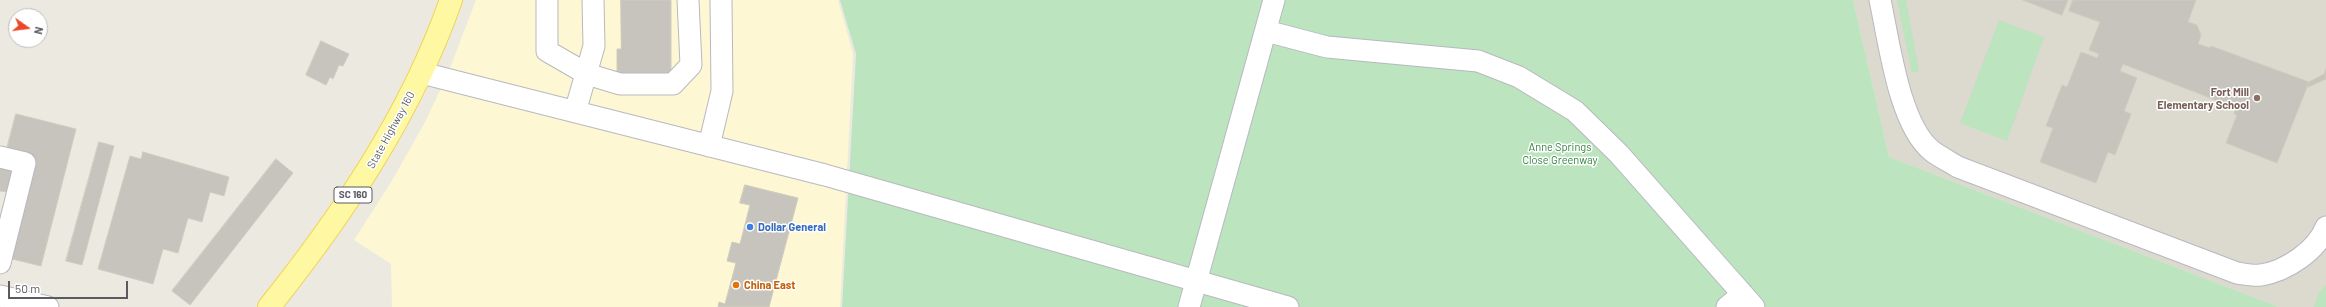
<!DOCTYPE html>
<html>
<head>
<meta charset="utf-8">
<style>
	body { margin:0 }
	#map { position:relative; width:2326px; height:307px; overflow:hidden; background:#eceae0; font-family:Barlow,sans-serif }
	canvas { display:block }
	.north { position:absolute; left:8px; top:8px; width:40px; height:40px; box-sizing:border-box; background:#fff; border:1px solid #bdbdc0; border-radius:50%; rotate:104deg; font-size:11px; font-weight:700; line-height:16px; text-align:center; color:#595b61 }
	.north::after { content:''; display:block; margin:auto; width:14px; height:18px; background:#e84a29; clip-path:polygon(50% 0,100% 100%,50% 72%,0 100%) }
	.scale { position:absolute; left:8px; top:281px; width:120px; height:18px; box-sizing:border-box; border:2px solid #595b61; border-top:0; padding-left:5px; font-size:12px; line-height:14px; white-space:nowrap; color:#595b61; -webkit-text-stroke:3px #fff; paint-order:stroke }
</style>
</head>
<body>
<div id="map">
<canvas width="2326" height="307"></canvas>
<div class="north">N</div>
<div class="scale">50 m</div>
</div>
<script>
const context = document.querySelector('canvas').getContext('2d');
context.lineJoin = 'round';
function fillPath(path, color) {
  context.fillStyle = color;
  context.fill(path, 'evenodd');
}
function trace(path, color, width, dash) {
  context.strokeStyle = color;
  context.lineWidth = width;
  context.lineCap = dash ? 'butt' : 'round';
  context.setLineDash(dash || []);
  context.stroke(path);
}
function write(font, color, halo, rows, align = 'center') {
  context.font = font + ' Barlow,sans-serif';
  context.lineWidth = 3;
  context.setLineDash([]);
  context.textBaseline = 'middle';
  context.strokeStyle = halo;
  context.fillStyle = color;
  for (const [text, x, y, turn = 0] of rows) {
    context.save();
    context.translate(x, y);
    context.rotate((+turn || 0) * Math.PI / 180);
    context.textAlign = isNaN(turn) ? turn : align;
    if (halo) context.strokeText(text, 0, 0);
    context.fillText(text, 0, 0);
    context.restore();
  }
}
fillPath(new Path2D(`
	M476 0H838L853 54 840 307H392L391 264 354 240 390 184 424 124 447 76Z`), '#fdf7d3');
fillPath(new Path2D(`
	M1853 0H2326V307H2279L1889 157Z`), '#dcd9ce');
fillPath(new Path2D(`
	M840 0H1853L1889 157 2279 307H842L856 54Z
	M1897 0H1906L1919 71 1912 73Z
	M1999 20 2044 37 2007 141 1960 123Z
	M2326 285V307H2314L2319 293Z`), '#bbe4bf');
const building = new Path2D(`
	M621 0H671V75L617 76V49H621Z
	M2023 0H2068L2062 15Z
	M2073 0H2196L2188 22 2197 25 2201 35 2198 44 2210 48 2211 46 2309 82 2277 163 2226 143 2237 115 2234 114 2236 108 2123 64 2120 71 2137 78 2124 111 2131 114 2115 155 2108 152 2096 183 2040 162 2053 128 2046 126 2062 85 2067 87 2081 52 2097 58 2099 54 2089 50 2100 22 2069 11Z
	M321 41 349 54 343 66 339 65 333 79 330 77 326 85 306 75Z
	M2326 69V79L2306 88 2309 82 2324 74Z
	M16 114 76 129 41 266 8 258 33 163 5 156Z
	M99 142 114 146 82 265 66 261Z
	M143 152 229 177 224 196 210 192 202 222 188 218 178 253 163 249 153 284 98 269 130 156 141 159Z
	M276 159 293 173 190 305 172 291Z
	M0 166 13 169 7 192 0 191Z
	M745 185 798 198 769 307H718L719 302 725 304 736 263 727 261 732 242 740 244 750 205 740 203Z`);
fillPath(building, '#c6c4bd');
trace(building, '#d0ccbe', 1);
const minor = new Path2D(`
	M547 0V51L587 74 620 84H673L691 65 688 0
	M1880 0C1889 41 1899 125 1932 151 1940 157 1950 162 1958 167L2237 273C2244 274 2254 276 2261 275 2287 271 2317 250 2326 227
	M1266 31 1327 47 1478 61 1519 77 1575 111 1619 154 1754 307
	M422 73 825 175 1288 307
	M575 112 594 46 593 0
	M709 146 722 91 721 0
	M0 157 25 163 0 263
	M0 296 48 307
	M1189 307 1274 0
	M1727 307 1743 294`);
const major = new Path2D(`
	M269 307C344 213 411 114 451 0`);
trace(minor, '#b8b9bf', 23);
trace(major, '#f1d354', 24);
trace(minor, '#fff', 21);
trace(major, '#fff8a2', 22);
for (const [x, y, r, color] of [
	[2257,98,4,"#8d6e63"],
	[750,227,4,"#3f7fe0"],
	[736,285,4,"#e8710a"]
]) {
  const dot = new Path2D();
  dot.arc(x, y, r, 0, 2 * Math.PI);
  context.fillStyle = color;
  context.fill(dot);
  trace(dot, '#fff', 1.5);
}
for (const [x, y, w] of [
	[353,195,38]
]) {
  const box = new Path2D();
  box.roundRect(x - w / 2, y - 8, w, 16, 3);
  context.fillStyle = '#fff';
  context.fill(box);
  trace(box, '#595b61', 1);
}
write('bold 10px', '#595b61', null, [
	["SC 160",353,195]
]);
write('bold 11px', '#785e54', '#fff', [
	["Fort Mill",2249,92],
	["Elementary School",2249,105]
], 'right');
write('11px', '#595b61', '#fff', [
	["State Highway 160",391,130,-61]
]);
write('11px', '#34843f', '#fff', [
	["Anne Springs",1560,147],
	["Close Greenway",1560,160]
]);
write('bold 11px', '#366cbe', '#fff', [
	["Dollar General",758,227]
], 'left');
write('bold 11px', '#c56008', '#fff', [
	["China East",744,285]
], 'left');
</script>
</body>
</html>
